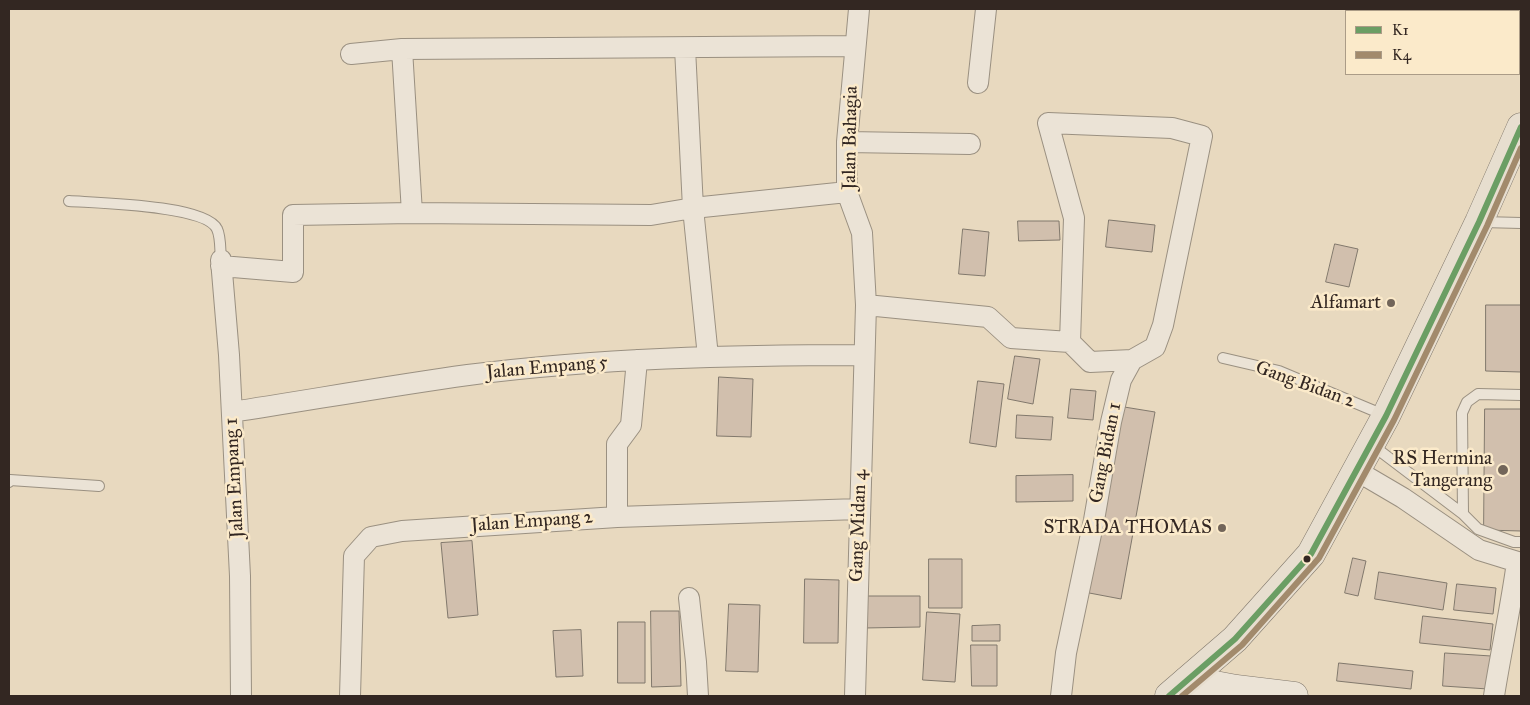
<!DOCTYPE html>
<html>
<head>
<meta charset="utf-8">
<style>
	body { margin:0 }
	#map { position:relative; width:1530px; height:705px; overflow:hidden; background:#e8d9bf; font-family:"IM FELL Great Primer",serif }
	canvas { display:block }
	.frame { position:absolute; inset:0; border:10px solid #332722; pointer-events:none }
	.legend { position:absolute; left:1345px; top:10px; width:175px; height:65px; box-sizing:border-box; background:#fbeaca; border:1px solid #ab9c87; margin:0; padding:6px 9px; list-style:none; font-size:15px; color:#332722 }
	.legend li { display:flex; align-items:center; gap:10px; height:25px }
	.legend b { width:25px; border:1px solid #ab9c87 }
</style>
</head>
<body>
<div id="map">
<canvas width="1530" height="705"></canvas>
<div class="frame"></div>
<ul class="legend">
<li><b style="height:6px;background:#6b9e64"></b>K1</li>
<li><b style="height:6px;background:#a28a6c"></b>K4</li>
</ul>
</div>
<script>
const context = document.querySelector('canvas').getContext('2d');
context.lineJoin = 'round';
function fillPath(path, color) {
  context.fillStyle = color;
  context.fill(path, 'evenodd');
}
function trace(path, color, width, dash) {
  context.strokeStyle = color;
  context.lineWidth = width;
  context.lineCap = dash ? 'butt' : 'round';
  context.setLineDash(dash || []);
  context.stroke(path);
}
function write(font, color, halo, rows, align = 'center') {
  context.font = font + ' "IM FELL Great Primer",serif';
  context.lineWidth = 5;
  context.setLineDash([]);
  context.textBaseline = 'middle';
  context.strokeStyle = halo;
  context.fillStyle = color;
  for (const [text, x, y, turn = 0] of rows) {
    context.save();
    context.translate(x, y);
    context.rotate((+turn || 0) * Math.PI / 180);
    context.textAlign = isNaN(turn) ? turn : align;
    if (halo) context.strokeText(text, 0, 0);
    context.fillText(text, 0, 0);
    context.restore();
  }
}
const building = new Path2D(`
	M1109 220 1155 225 1152 252 1106 247Z
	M1018 221H1059L1060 240 1019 241Z
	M963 229 989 232 985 276 959 274Z
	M1335 244 1358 249 1349 287 1326 282Z
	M1486 305H1521V372L1486 371Z
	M1015 356 1040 359 1033 404 1008 399Z
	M719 377 753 379 751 437 717 436Z
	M978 381 1004 384 996 447 970 443Z
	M1071 389 1096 391 1093 420 1068 418Z
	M1118 406 1155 412 1121 599 1084 592Z
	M1485 409H1521V531L1484 530Z
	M1017 415 1053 417 1051 440 1016 438Z
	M1073 475V501L1016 502V476Z
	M472 541 478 615 448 618 441 543Z
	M1353 558 1366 561 1358 596 1345 593Z
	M929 559H962V608H929Z
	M1379 572 1447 583 1443 610 1375 599Z
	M805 579 839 580 838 643H804Z
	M1457 584 1496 588 1493 614 1454 610Z
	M864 596H920V627L864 628Z
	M729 604 760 605 758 672 726 671Z
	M651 611H679L681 686 652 687Z
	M927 612 960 614 955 682 923 680Z
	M1423 616 1493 624 1490 650 1420 643Z
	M618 622H645V683H618Z
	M1000 625V641H972V626Z
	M581 630 583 676 556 677 553 631Z
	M971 645H997V686H972Z
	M1445 653 1491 656 1488 689 1443 686Z
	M1339 663 1413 671 1411 689 1337 681Z`);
fillPath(building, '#d1bfad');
trace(building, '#81786c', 1);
const lane = new Path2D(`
	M69 201C96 203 206 205 217 229 221 237 220 251 221 260
	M1482 222 1521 223
	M1223 358 1279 371 1384 415
	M1372 445 1463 514 1478 529 1514 542H1521
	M9 482 10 480 99 486
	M1463 514 1462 413 1467 402 1478 394 1521 395`);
const street = new Path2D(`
	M1508 9 1513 11
	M685 48 693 208 708 357
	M402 49 412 213
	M351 54 402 49 854 46
	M1519 64H1521
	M978 83 986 9
	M847 142 970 144
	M221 260 229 355 240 576 241 696
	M221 266 293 272V215L412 213 651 215 693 208 847 192
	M866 305 988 317 1011 338 1070 342 1090 362 1132 360 1155 347 1163 325 1202 136 1172 128 1048 123 1074 218 1070 342
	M232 412C310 400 389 386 468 375 599 358 732 355 864 355
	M1357 471 1403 498 1479 550 1521 563
	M617 517V444L631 425 637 360
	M689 598 696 662 698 696
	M350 696 354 556 371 537 402 531 617 517 859 509
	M855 696 866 305 862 233 847 192V142L859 9
	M1061 696 1066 653 1094 520 1111 422 1121 380 1132 360
	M1494 696C1501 651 1511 607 1517 562`);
const secondary = new Path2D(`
	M1188 680 1236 689 1294 696`);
const highway = new Path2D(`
	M1169 696 1235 639 1311 554 1386 416 1479 222 1521 127`);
trace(lane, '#9a9081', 12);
trace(street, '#9a9081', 22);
trace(secondary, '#81786c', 29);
trace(highway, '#81786c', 29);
trace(lane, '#ebe3d6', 10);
trace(street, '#ebe3d6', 20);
trace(secondary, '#ebe3d6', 28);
trace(highway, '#e7decf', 28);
trace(new Path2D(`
	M1169 696 1235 639 1311 554 1386 416 1479 222 1521 127`), '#6b9e64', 6);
trace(new Path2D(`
	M1182 696 1242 645 1319 558 1394 420 1487 226 1521 148`), '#a28a6c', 6);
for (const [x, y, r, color] of [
	[1391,303,5,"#726559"],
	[1503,470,6,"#726559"],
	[1222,528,5,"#726559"],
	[1307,559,4.5,"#332722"]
]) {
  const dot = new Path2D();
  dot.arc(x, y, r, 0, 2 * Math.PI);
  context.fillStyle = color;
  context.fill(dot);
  trace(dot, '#fbeaca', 2);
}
write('19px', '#332722', '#fbeaca', [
	["Jalan Bahagia",851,138,-89],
	["Jalan Empang 5",547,368,-5],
	["Gang Bidan 2",1305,385,20],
	["Gang Bidan 1",1106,453,-79],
	["Jalan Empang 1",235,478,-93],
	["Jalan Empang 2",532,522,-4],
	["Gang Midan 4",859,526,-88]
]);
write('19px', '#332722', '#fbeaca', [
	["Alfamart",1381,303],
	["RS Hermina",1492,459],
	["Tangerang",1492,481],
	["STRADA THOMAS",1212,528]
], 'right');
</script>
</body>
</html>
